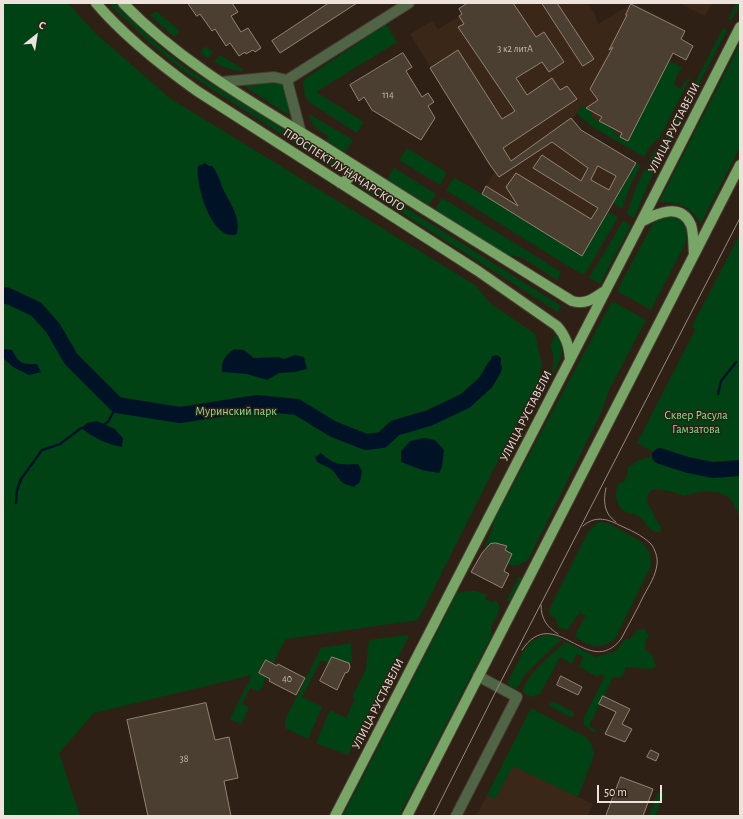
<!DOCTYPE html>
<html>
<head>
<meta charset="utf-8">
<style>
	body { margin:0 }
	#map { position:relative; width:743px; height:819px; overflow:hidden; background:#2f2016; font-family:"Alegreya Sans",sans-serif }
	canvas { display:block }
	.frame { position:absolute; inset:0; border:4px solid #ede3dc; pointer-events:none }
	.north { position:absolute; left:16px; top:16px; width:40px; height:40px; -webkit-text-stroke:3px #2f2016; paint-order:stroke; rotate:30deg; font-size:11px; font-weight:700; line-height:16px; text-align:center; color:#ede3dc }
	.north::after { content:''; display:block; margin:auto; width:14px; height:18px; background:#ede3dc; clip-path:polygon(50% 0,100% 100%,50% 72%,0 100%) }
	.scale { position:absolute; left:597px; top:785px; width:65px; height:18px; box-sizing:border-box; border:2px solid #ede3dc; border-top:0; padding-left:5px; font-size:12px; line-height:14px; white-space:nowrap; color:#ede3dc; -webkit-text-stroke:3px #2f2016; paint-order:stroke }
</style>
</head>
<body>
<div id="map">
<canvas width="743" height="819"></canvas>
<div class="frame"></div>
<div class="north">С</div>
<div class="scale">50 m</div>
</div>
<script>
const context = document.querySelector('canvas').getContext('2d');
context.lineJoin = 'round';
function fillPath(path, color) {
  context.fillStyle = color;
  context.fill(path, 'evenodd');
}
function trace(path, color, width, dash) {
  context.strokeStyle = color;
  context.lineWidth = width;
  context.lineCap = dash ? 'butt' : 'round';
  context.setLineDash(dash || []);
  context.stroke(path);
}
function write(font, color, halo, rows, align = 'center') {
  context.font = font + ' "Alegreya Sans",sans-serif';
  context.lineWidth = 3;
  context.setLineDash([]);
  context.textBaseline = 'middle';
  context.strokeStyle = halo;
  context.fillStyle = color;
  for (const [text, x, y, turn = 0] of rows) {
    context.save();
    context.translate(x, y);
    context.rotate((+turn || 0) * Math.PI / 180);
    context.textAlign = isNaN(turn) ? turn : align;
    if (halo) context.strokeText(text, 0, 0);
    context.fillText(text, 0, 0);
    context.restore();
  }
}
fillPath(new Path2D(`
	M468 3H587L595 14 598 24 631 4 685 31 628 141 615 134 614 129 592 118 582 105 577 114 572 118 583 131 636 163 582 256 482 194 495 171 410 34 432 21 438 29 462 15 459 9Z
	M679 3H712L705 16Z
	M512 765 593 804 588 816H476L487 795 495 798Z`), '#3b2718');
fillPath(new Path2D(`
	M3 3H68L95 33 171 99 475 285 490 303 535 334 542 365 539 379 418 620 286 639 273 663 266 659 258 673 266 677 262 688 258 691 250 688 242 704 249 707 241 724 230 719 252 675 94 713 59 753 80 816H6L3 812Z
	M108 3H115L159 46 186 68 342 166 344 170 343 172H340L184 71 157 49Z
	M737 3H740V5L731 21 728 19Z
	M156 11 180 31 174 37 150 15Z
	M386 24 397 42 316 92 364 122 357 133 309 102 305 96 303 80Z
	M723 28 727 30 657 165 649 161 653 153 665 141Z
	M740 44V147L701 223C689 206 680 202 659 202Z
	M205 46 213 52 208 58 200 53Z
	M220 55 243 69 241 72 224 67 214 62Z
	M669 61 682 67 677 75 674 85 680 89 685 82 691 76 660 137 650 146 644 157 593 127 577 114 582 105 592 111V118L614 129 615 134 628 141Z
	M275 82 282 85 284 88 291 112 287 114 246 87 247 85Z
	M309 114 353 140 345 152 327 141 328 136C317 129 312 127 309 114Z
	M407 148 447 173 440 185 399 160Z
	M636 163 641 165 630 186 622 209 613 203Z
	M646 167 654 171 634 218 627 214 636 187Z
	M394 168 436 194 429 205 387 179Z
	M357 177 561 306 558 312 353 182 356 181Z
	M454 177 582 256 608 212 618 217 585 274H581L446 190Z
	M442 198 561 272 557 280 523 258 505 254 435 210Z
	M662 216C681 217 690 222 686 242L651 310 617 291 652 225 657 220Z
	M623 221 631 225 600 284 589 278Z
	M740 234V468C732 468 723 469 715 470 690 470 658 455 637 443L695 330 692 326Z
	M612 301 646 320 609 390 601 413 528 560C521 564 516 568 507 564L512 554 505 550 506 546C497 541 491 542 485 551 486 540 493 533 493 522Z
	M555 335C570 345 558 365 552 376 552 371 553 365 553 360 554 349 547 347 555 335Z
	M651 456 687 467 713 472 740 470V517C737 511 732 499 727 496 715 489 695 492 683 496 673 490 665 491 653 489 645 497 645 500 651 509 654 516 657 521 661 527L660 532C649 532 648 525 641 518 636 514 631 514 626 512 615 507 615 495 618 484 627 481 627 477 628 468L637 461Z
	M598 522 608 523 642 542 650 553 651 566 615 639C600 650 590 647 576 637V633L586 615H582L581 610 569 628 566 630 558 627 556 619 550 615 549 610 588 532Z
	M519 576 522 578 510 601H508L507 600Z
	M468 591H476L487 595 485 599 494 603 495 600C506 610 493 618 491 628 491 631 492 633 492 635L399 816H343L457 593Z
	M638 629 645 630 649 636 645 641 646 651 651 653 656 666 651 669 626 667 623 675 619 678 613 677 589 726 596 730 595 733 584 725V718L605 676 600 674 598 677 579 667 583 657 577 654 572 664 560 657 540 694 531 697 524 693 523 689C533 669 549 656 566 642L596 657 616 651 625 639H630Z
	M407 635 409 636 348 755 316 743 330 710 346 718 355 699 352 697 366 669 369 640Z
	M545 635H551L562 639 525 674 519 686 515 689 507 684C513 673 522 650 531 642 535 639 540 637 545 635Z
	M351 643 352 662 349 663 333 657 329 663 321 660 302 697 322 707 308 739 285 728V720L321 648Z
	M552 702H554L573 712 574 716 570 717 550 706 549 704Z
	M531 708 587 738 591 743 594 755 578 797 513 766 495 799 487 795Z
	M658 792 664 794 655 816H649Z`), '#004214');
fillPath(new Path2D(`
	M205 163 209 166H212C218 173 220 181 223 189 230 203 241 217 237 234 235 235 233 235 231 235 210 234 195 183 198 166Z
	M6 349 12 350C20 364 21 364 37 364L41 372 29 375 13 367 3 358V350Z
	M234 349 244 350 254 358 278 357 284 359 295 355 304 357 307 369 295 372 279 373 267 380 247 374 222 372C221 360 225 356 234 349Z
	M497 355 501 358C501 369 495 377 486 382L488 368 492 356Z
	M97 421 115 429 123 438 122 447C106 444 94 438 81 428L87 423Z
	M424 438 435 440 444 450 442 467 439 473 422 470 401 462V451L410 441Z
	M321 453C334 465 341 465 358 464L362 471 360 482 354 487C340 483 342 482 334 472 330 467 322 465 317 462L315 457Z`), '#001326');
trace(new Path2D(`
	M718 394 721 381 736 362
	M101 426 108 422 117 405
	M16 503 17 490 21 479 42 450 60 444 81 428H85`), '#001326', 2.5);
trace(new Path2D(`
	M3 296 6 295 36 309 53 328 71 359 117 405 180 415 257 403 297 407 333 429 366 442 382 440 395 428 429 418 465 401 486 382 494 368
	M660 456 688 465 713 470 740 468`), '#001326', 16);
const building = new Path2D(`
	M188 3H232L238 12 231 16 241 32 248 28 261 48 255 52 253 50 246 54 245 52 239 56 230 43 226 46 215 29 212 31 200 14 197 16Z
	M329 3H357L280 53 272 41Z
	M468 3H513L536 37 544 32 564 62 549 72 542 62 516 78 527 95 552 78 560 90 567 86 577 99 503 148 511 161 571 118 581 130 636 163 582 256 482 194 486 186 518 206 506 187 516 173 591 219 598 208 533 168 542 155 581 181 588 168 552 142 499 177 490 165 430 68 458 50 502 119 515 111 458 27 464 24 459 16 462 14 459 9ZM598 166 616 176 609 190 591 180Z
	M542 3H557L594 59 583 66Z
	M631 4 685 31 681 39 693 46 686 60 673 53 628 141 620 137 622 133 599 121 602 117 586 108 598 100 590 89 613 47 609 50 627 15H626Z
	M403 53 412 67 406 71 422 97 428 93 434 102 428 106 435 118 421 140 372 110 364 97 359 101 350 85Z
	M496 543 507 546 505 550 512 554 504 571 509 574 502 588 471 572 482 553 490 544Z
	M332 657 349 663 350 667 348 672 345 673 337 690 320 681Z
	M266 660 277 666 278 664 305 678 296 695 269 681 270 679 259 673Z
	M561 676 582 687 578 695 557 685Z
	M603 696 630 709 622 724 632 729 625 742 605 734 616 712 599 704Z
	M206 703 215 740 229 737 238 778 224 781 231 816H148L127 720Z
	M651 750 659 754 656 761 647 757Z
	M621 777 653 789 643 816H606Z`);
fillPath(building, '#4b3f31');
trace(building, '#928474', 1);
const minor = new Path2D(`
	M287 80 301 133
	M221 82 274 77 287 80 409 3
	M456 816 517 697 478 676`);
const major = new Path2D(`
	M96 3C124 36 162 66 197 91L478 271 557 326C566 336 569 346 570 360
	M123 3C181 63 255 104 325 147 407 199 489 250 572 301 585 305 593 299 603 292
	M340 183C349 181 352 174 356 167
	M641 222C657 213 681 202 691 225 694 234 693 245 694 254
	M335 816 641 222 740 27
	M407 816 740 165`);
trace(minor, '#4a3b32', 12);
trace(major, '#4a3b32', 12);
trace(minor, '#4f6546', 10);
trace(major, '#77a666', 10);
trace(new Path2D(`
	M606 488C603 501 604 514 616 522
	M541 605C541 619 547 627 558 634
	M522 650C555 601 588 681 621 639 629 624 637 610 644 595 649 586 656 575 657 564 658 558 655 549 651 544 642 535 630 530 619 525 606 518 594 516 583 526
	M433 816 498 687 740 218`), '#958981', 1);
write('10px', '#c4bab1', null, [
	["3 к2 литА",515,49],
	["114",388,95],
	["40",287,679],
	["38",184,759]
]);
write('12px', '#ede3dc', '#2f2016', [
	["УЛИЦА РУСТАВЕЛИ",674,128,-63],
	["ПРОСПЕКТ ЛУНАЧАРСКОГО",344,170,33],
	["УЛИЦА РУСТАВЕЛИ",526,416,-63],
	["УЛИЦА РУСТАВЕЛИ",378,704,-63]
]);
write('12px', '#7ee38e', '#2f2016', [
	["Муринский парк",236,411],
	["Сквер Расула",696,415],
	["Гамзатова",696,429]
]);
</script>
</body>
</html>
